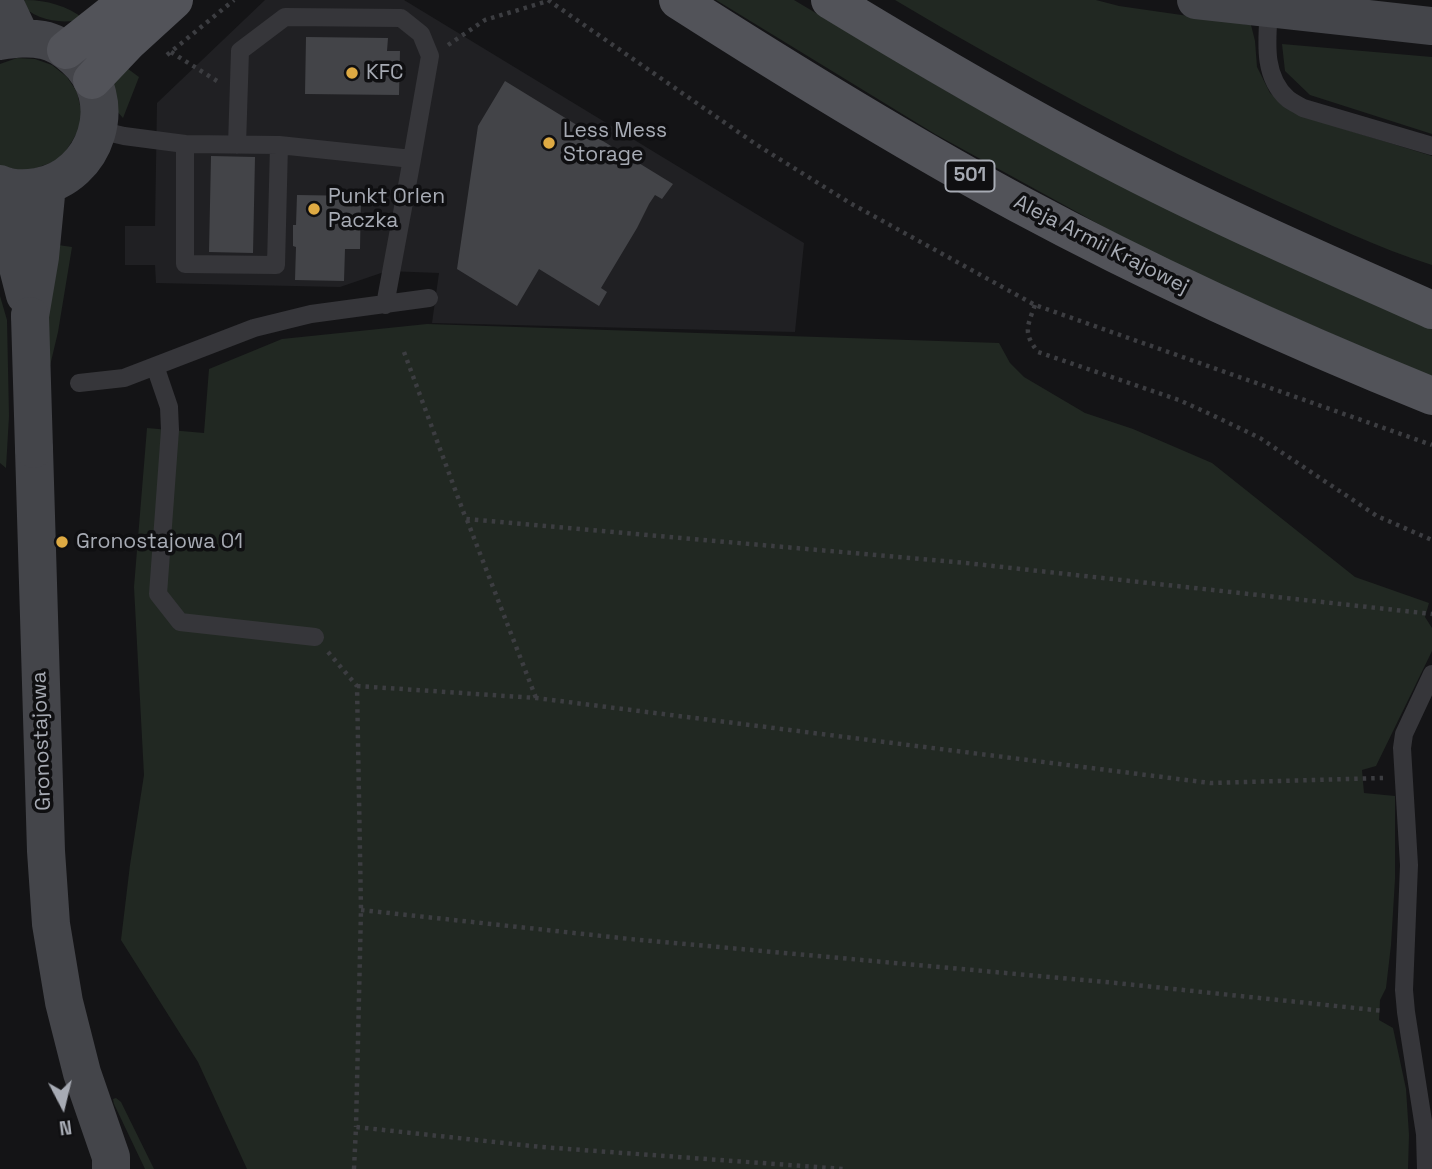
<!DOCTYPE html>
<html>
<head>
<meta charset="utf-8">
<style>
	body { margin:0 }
	#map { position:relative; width:1432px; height:1169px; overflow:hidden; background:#141416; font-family:"Space Grotesk",sans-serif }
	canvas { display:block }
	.north { position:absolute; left:28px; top:1071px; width:70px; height:70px; -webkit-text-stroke:5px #0f0f11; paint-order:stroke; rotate:173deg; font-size:19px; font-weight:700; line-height:28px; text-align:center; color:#a7abb4 }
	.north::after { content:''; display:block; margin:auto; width:24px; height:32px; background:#a7abb4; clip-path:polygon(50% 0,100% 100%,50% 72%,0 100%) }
</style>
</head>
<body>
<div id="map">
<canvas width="1432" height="1169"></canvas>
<div class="north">N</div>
</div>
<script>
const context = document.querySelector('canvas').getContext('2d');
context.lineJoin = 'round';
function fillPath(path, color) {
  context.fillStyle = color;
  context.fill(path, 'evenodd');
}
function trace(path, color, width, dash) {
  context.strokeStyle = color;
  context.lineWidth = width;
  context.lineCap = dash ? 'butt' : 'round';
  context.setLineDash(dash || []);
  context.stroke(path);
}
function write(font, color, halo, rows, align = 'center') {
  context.font = font + ' "Space Grotesk",sans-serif';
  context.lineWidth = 7;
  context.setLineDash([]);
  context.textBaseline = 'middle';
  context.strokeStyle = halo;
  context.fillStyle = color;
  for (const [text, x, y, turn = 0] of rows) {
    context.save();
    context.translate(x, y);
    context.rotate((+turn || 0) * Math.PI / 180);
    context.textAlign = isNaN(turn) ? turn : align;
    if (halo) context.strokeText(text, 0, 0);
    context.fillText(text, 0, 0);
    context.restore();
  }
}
fillPath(new Path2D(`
	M265 0H404L804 243 795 332 432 323 439 273 387 271 340 287 156 283 155 265H125V226H155L157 103Z`), '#202023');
fillPath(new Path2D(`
	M26 0C46 0 68 6 84 19 60 25 35 20 18 2Z
	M716 0H794L953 95 1185 214 1432 326V378L1164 260 935 134Z
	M895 0H1096L1119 6 1251 25 1255 41 1257 67 1270 93 1299 115 1432 156V265C1378 248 1327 223 1275 200 1145 141 1018 73 895 0Z
	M1282 44 1432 57V134L1310 95 1285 71Z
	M17 58 35 59 52 65 67 77 77 92 81 110 80 128 61 159 25 172 0 166V64Z
	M124 66 139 77 123 118 115 109 113 87 116 79Z
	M51 244 72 247 58 332 49 370 45 352Z
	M0 296 7 320 9 416 6 468 0 463Z
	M427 324 999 343 1010 363 1024 377 1085 413 1133 429 1212 463 1355 577 1429 603 1425 617 1432 628V651L1376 766 1362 770 1364 793 1395 796V879L1391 945 1386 988 1380 1000 1379 1020 1393 1028 1406 1089 1409 1135 1408 1169H247L198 1062 121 940 130 865 144 775 134 587 147 428 204 433 209 369 282 339Z
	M116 1098 121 1102 154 1169H145L114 1104 113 1099Z`), '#212822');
fillPath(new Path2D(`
	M306 37 388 38 387 51H400L399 95 305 94Z
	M505 81 673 184 662 199 655 195 649 204 637 228 601 288 607 292 599 306 539 269 517 306 457 269 478 126Z
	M211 156 255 157 253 253 209 252Z
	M297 195 361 196 360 249H345L344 281 295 280 296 247 293 246V225H296Z`), '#434448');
trace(new Path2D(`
	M548 0 757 145 850 203 1035 305 1432 445
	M448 45 485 20 548 1
	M171 52 217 81
	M167 55 234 0
	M1035 305C1027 327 1023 333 1038 352L1179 400 1212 415 1260 438 1377 516 1432 540
	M404 352 466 519 966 563 1432 614
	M467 520 536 698
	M328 652 357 686 361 910 356 1127
	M357 686 536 698 1210 783 1383 778
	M361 910 630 939 1116 983 1384 1011
	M354 1169 356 1127 541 1147 844 1169`), '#3c3d41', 4.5, [3.5, 5]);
trace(new Path2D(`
	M1269 9C1267 40 1262 76 1288 99 1292 102 1298 105 1303 108L1432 146
	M98 130 124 136 185 144V264L276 265 279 145 185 144
	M237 145 240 51 285 17 401 18 421 34 430 56 412 159
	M279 145 412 159 385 305
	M155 366 169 407 170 430 158 594 180 622 315 637
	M79 383 124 378 254 328 311 314 429 298
	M1426 1169 1425 1134 1406 1012 1404 990 1409 865 1402 748 1404 734 1432 674`), '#36363a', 18);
trace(new Path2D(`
	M3 0 21 38
	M1196 0 1432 26
	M0 41C14 39 28 37 43 40 55 42 66 50 75 58 122 99 97 177 37 187 25 189 11 189 0 184
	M6 186 16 260 25 295
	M30 316 40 257 47 185
	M34 449 46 851 51 924 64 1002 82 1073 111 1157V1169`), '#44454a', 38);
trace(new Path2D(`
	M678 0C789 71 902 141 1019 204 1153 276 1291 339 1432 396
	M830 0C927 59 1024 116 1124 167 1225 219 1328 264 1432 310
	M66 50 129 0
	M92 80 128 42 174 0`), '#525359', 38);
trace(new Path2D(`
	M30 316 34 449`), '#44454a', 38);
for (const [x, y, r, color] of [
	[352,73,7,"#deaa43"],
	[549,143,7,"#deaa43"],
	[314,209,7,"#deaa43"],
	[62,542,7,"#deaa43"]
]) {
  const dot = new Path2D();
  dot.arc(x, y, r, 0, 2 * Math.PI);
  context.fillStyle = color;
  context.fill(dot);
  trace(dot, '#0f0f11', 2.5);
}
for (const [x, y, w] of [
	[970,176,49]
]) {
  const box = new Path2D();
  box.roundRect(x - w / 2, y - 15.5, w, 31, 5);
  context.fillStyle = '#0f0f11';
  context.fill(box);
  trace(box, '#a7abb4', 2);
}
write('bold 19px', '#a7abb4', null, [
	["501",970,176]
]);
write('21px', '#a7abb4', '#0f0f11', [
	["KFC",366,73],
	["Less Mess",563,131],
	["Storage",563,155],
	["Punkt Orlen",328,197],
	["Paczka",328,221],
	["Gronostajowa 01",76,542]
], 'left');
write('21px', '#a7abb4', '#0f0f11', [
	["Aleja Armii Krajowej",1101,245,27],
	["Gronostajowa",42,741,-92]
]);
</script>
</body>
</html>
